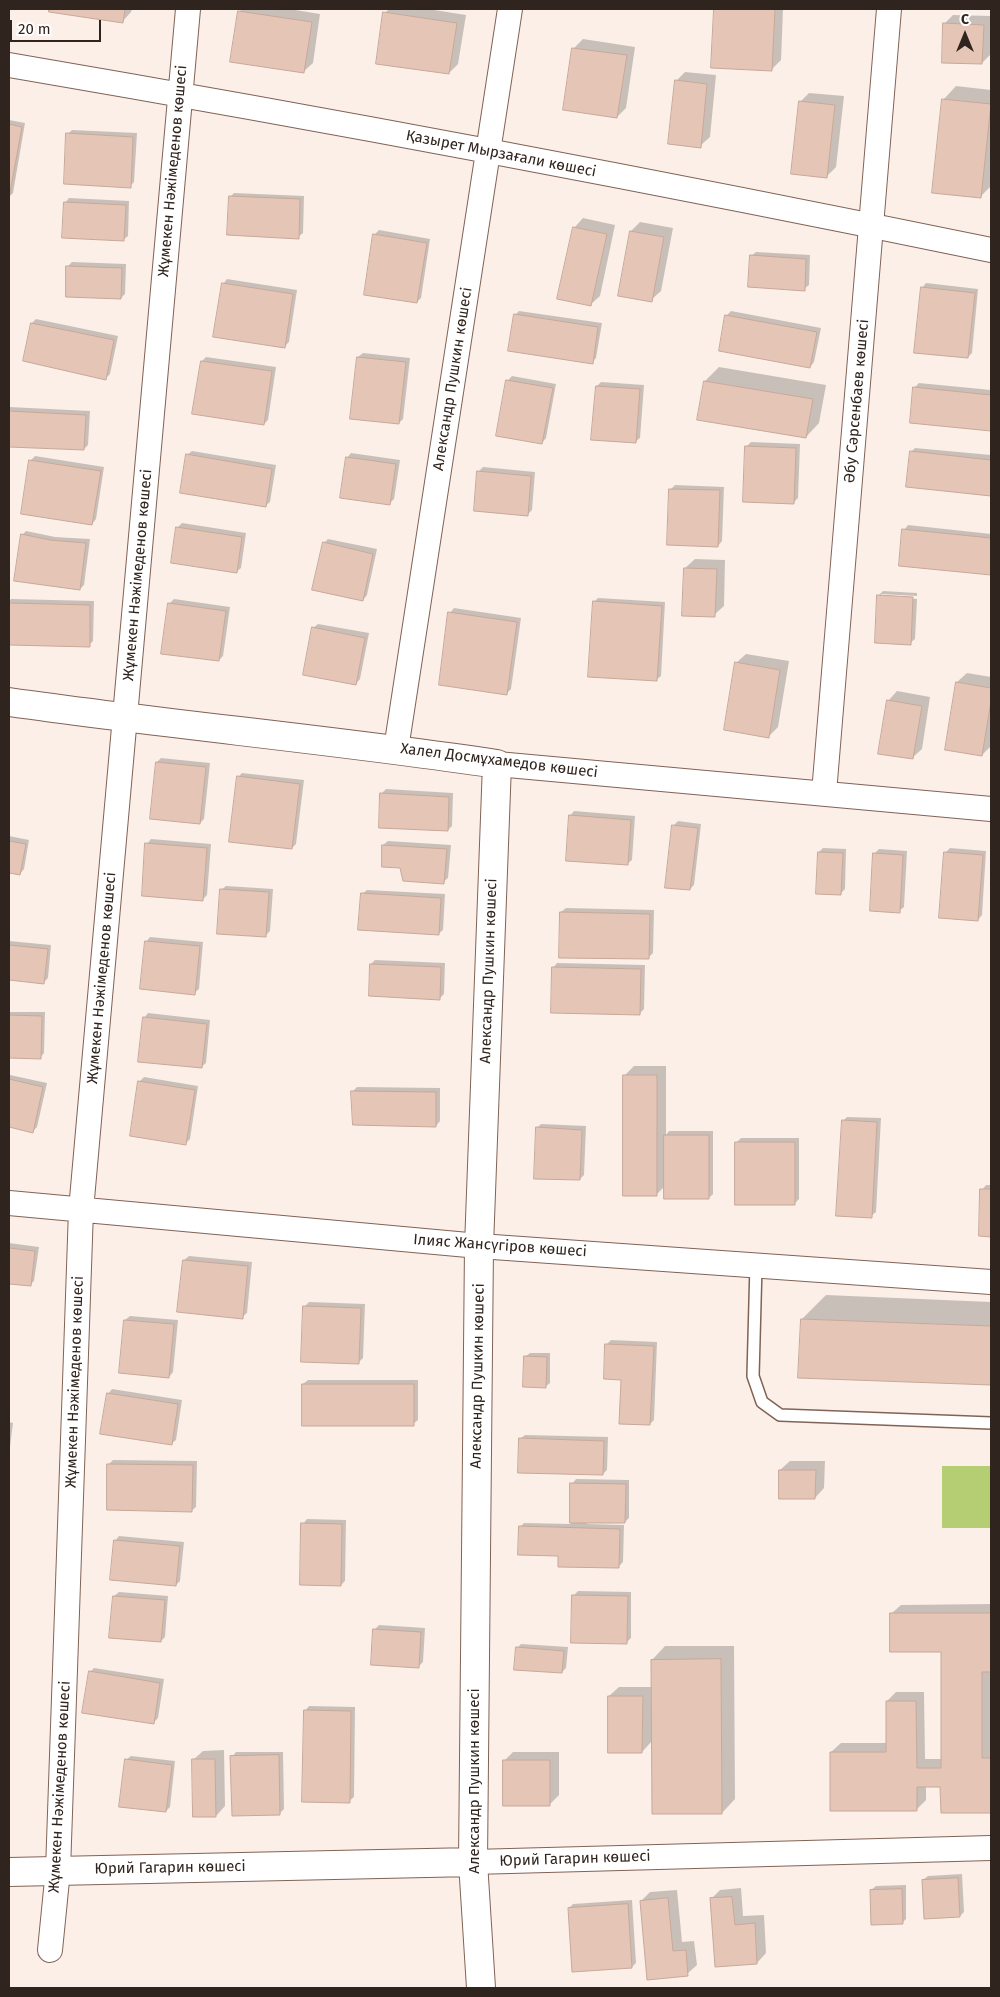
<!DOCTYPE html>
<html>
<head>
<meta charset="utf-8">
<style>
	body { margin:0 }
	#map { position:relative; width:1000px; height:1997px; overflow:hidden; background:#fcefe8; font-family:"Fira Sans",sans-serif }
	canvas { display:block }
	.frame { position:absolute; inset:0; border:10px solid #30241e; pointer-events:none }
	.north { position:absolute; left:940px; top:10px; width:50px; height:50px; -webkit-text-stroke:4px #fff; paint-order:stroke; rotate:0deg; font-size:14px; font-weight:700; line-height:20px; text-align:center; color:#30241e }
	.north::after { content:''; display:block; margin:auto; width:18px; height:22px; background:#30241e; clip-path:polygon(50% 0,100% 100%,50% 72%,0 100%) }
	.scale { position:absolute; left:10px; top:20px; width:91px; height:22px; box-sizing:border-box; border:2px solid #30241e; border-top:0; padding-left:6px; font-size:15px; line-height:18px; white-space:nowrap; color:#30241e; -webkit-text-stroke:4px #fff; paint-order:stroke }
</style>
</head>
<body>
<div id="map">
<canvas width="1000" height="1997"></canvas>
<div class="frame"></div>
<div class="north">С</div>
<div class="scale">20 m</div>
</div>
<script>
const context = document.querySelector('canvas').getContext('2d');
context.lineJoin = 'round';
function fillPath(path, color) {
  context.fillStyle = color;
  context.fill(path, 'evenodd');
}
function trace(path, color, width, dash) {
  context.strokeStyle = color;
  context.lineWidth = width;
  context.lineCap = dash ? 'butt' : 'round';
  context.setLineDash(dash || []);
  context.stroke(path);
}
function write(font, color, halo, rows, align = 'center') {
  context.font = font + ' "Fira Sans",sans-serif';
  context.lineWidth = 4;
  context.setLineDash([]);
  context.textBaseline = 'middle';
  context.strokeStyle = halo;
  context.fillStyle = color;
  for (const [text, x, y, turn = 0] of rows) {
    context.save();
    context.translate(x, y);
    context.rotate((+turn || 0) * Math.PI / 180);
    context.textAlign = isNaN(turn) ? turn : align;
    if (halo) context.strokeText(text, 0, 0);
    context.fillText(text, 0, 0);
    context.restore();
  }
}
fillPath(new Path2D(`
	M942 1466H991V1528H942Z`), '#b5ce73');
fillPath(new Path2D(`
	M51 9H132L131 12 122 22 50 11Z
	M242 9H289L320 14 313 63 303 72 239 12Z
	M389 9H428L466 15 458 64 449 73 385 13Z
	M715 9H783L781 60 772 69 712 67Z
	M953 15 991 16V54L982 63 944 24Z
	M583 39 635 47 626 108 617 117 574 48Z
	M685 72 716 75 710 137 700 146 676 81Z
	M956 86 991 90V186L980 197 943 100Z
	M809 93 844 96 836 167 827 176 800 102Z
	M9 120 25 123 13 193 9 197Z
	M72 130 137 133 134 182 130 186 68 134Z
	M234 193 304 196 303 233 298 237 230 197Z
	M69 198 129 201 128 236 123 240 65 203Z
	M583 218 615 225 600 296 590 305 574 228Z
	M640 222 673 228 661 291 651 300 619 295 631 231Z
	M379 230 430 239 421 298 417 302 374 235Z
	M756 252 810 255 809 285 804 289 751 256Z
	M72 262 126 264 125 294 121 298 68 266Z
	M227 279 297 290 289 342 284 347 223 284Z
	M926 283 978 289 972 353 968 357 922 288Z
	M519 311 602 323 596 358 592 362 515 315Z
	M731 311 821 328 814 362 810 367 726 316Z
	M36 319 118 336 110 374 106 378 32 323Z
	M363 353 410 358 403 419 399 423 358 357Z
	M206 357 276 367 268 420 264 424 202 361Z
	M719 367 826 385 819 423 806 437 705 381Z
	M512 376 556 384 546 438 542 443 507 381Z
	M601 382 644 385 640 438 635 442 597 386Z
	M919 383 991 390V430L911 422 915 387Z
	M9 407 90 411 88 445 84 449 9 445Z
	M751 442 800 444 798 498 794 502 747 446Z
	M915 448 991 455V495L908 486 911 452Z
	M192 451 276 465 270 502 265 506 187 455Z
	M351 453 400 460 394 499 390 503 347 458Z
	M35 456 104 467 96 519 92 524 30 461Z
	M483 467 535 472 532 510 527 515 478 472Z
	M675 485 724 487 722 541 718 546 670 490Z
	M182 523 246 533 241 568 236 572 172 562 178 527Z
	M908 525 991 534V574L900 565 904 530Z
	M26 531 55 537 90 539 84 585 80 589 22 535Z
	M328 539 377 549 367 595 363 600 324 543Z
	M695 559 725 560 724 606 714 615 685 568Z
	M883 591 917 593V596L881 594V597L917 599 915 639 910 643 878 596Z
	M598 598 665 602 661 676 656 680 594 602Z
	M11 599 94 601 93 641 89 645 9 643V602Z
	M174 599 230 607 223 656 219 660 169 604Z
	M454 608 521 618 511 689 507 693 450 613Z
	M318 624 369 633 360 679 356 684 313 628Z
	M746 654 789 661 778 727 769 736 736 663Z
	M967 673 991 677V746L982 755 957 682Z
	M897 691 930 697 922 749 912 758 888 701Z
	M161 758 210 763 204 819 200 823 157 762Z
	M242 773 304 780 296 844 292 848 238 777Z
	M386 789 453 793 452 826 448 830 382 793Z
	M574 811 635 816 632 860 627 864 570 816Z
	M678 821 701 824 694 885 690 889 674 825Z
	M9 836 29 840 24 869 20 874 9 872Z
	M151 839 211 844 207 895 203 899 147 844Z
	M388 841 451 845 448 878 443 882 401 867 383 845Z
	M823 848 846 849 845 889 840 894 819 852Z
	M950 848 986 851 982 915 978 920 945 853Z
	M879 849 907 851 904 907 899 911 874 854Z
	M226 886 273 889 270 931 266 935 221 890Z
	M367 890 445 894 443 930 438 934 362 894Z
	M566 908 654 910 653 953 648 958 561 912Z
	M150 937 203 942 199 989 194 993 146 942Z
	M9 941 51 945 48 978 43 983 9 979Z
	M375 960 445 963 444 994 440 998 371 964Z
	M557 963 645 965 644 1009 640 1013 553 968Z
	M9 1012H45L44 1053 40 1058 9 1057Z
	M148 1013 210 1020 206 1063 201 1067 144 1018Z
	M634 1066H666V1135L669 1131H713V1194L709 1198 665 1186 657 1194 625 1075Z
	M10 1075 47 1083 37 1127 33 1131 9 1126V1076Z
	M144 1077 198 1086 190 1139 186 1143 139 1082Z
	M357 1087 440 1088V1121L436 1126 353 1091Z
	M847 1117 881 1118 876 1212 871 1216 843 1121Z
	M541 1124 586 1126 584 1175 580 1179 537 1128Z
	M741 1138H799V1199L794 1204 737 1142Z
	M986 1185H991V1235H981L982 1190Z
	M9 1243 39 1247 34 1281 30 1285 9 1282Z
	M189 1256 252 1262 247 1313 242 1317 184 1260Z
	M826 1295 991 1302V1384L800 1377 802 1319Z
	M309 1302 365 1304 363 1358 359 1362 304 1307Z
	M130 1316 178 1320 173 1372 169 1377 125 1320Z
	M9 1332H10L9 1362Z
	M611 1340 657 1342 654 1420 650 1424 622 1379 607 1344Z
	M530 1353H550V1383L545 1387 525 1357Z
	M308 1380H418V1420L413 1424 303 1384Z
	M112 1389 182 1400 176 1440 171 1444 108 1394Z
	M9 1422 13 1423 9 1455Z
	M525 1435 608 1437 607 1470 603 1474 520 1439Z
	M113 1460 197 1461 196 1507 191 1511 109 1464Z
	M790 1461H825L824 1488 815 1498 780 1470Z
	M576 1479 629 1480V1518L625 1522H587V1524L624 1525 623 1562 618 1567 559 1555 520 1527 524 1523 571 1524 572 1484Z
	M307 1519 346 1520 345 1581 341 1585 303 1524Z
	M119 1536 184 1542 180 1581 176 1585 115 1541Z
	M578 1591 631 1592V1638L626 1643 573 1596Z
	M119 1592 168 1596 165 1637 161 1641 114 1596Z
	M991 1604V1812H942L941 1786H926V1800L916 1810 831 1752 841 1743H887V1701L896 1692H924L925 1759H942V1651L891 1614 901 1605Z
	M379 1625 425 1628 423 1662 418 1667 374 1630Z
	M521 1644 568 1647 566 1668 562 1672 517 1648Z
	M665 1646H734L735 1799 722 1813 652 1741 642 1752 609 1696 619 1687H652V1660Z
	M94 1668 164 1679 158 1718 154 1722 90 1672Z
	M309 1706 355 1707 354 1797 349 1801 305 1711Z
	M224 1750 225 1806 216 1816 193 1760 203 1751Z
	M236 1752H283L284 1809 279 1814 232 1757Z
	M513 1752H559V1795L550 1804 504 1761Z
	M131 1756 175 1761 170 1807 166 1811 126 1760Z
	M962 1874 964 1912 960 1916 923 1880 928 1876Z
	M906 1885V1919L902 1923 871 1890 876 1886Z
	M741 1888 743 1916 764 1915 766 1953 757 1963 716 1966 711 1899 720 1890Z
	M677 1890 682 1942 694 1941 697 1965 687 1974 641 1901 650 1892Z
	M632 1900 636 1963 632 1967 569 1908 573 1904Z`), '#0003');
const building = new Path2D(`
	M49 9H125L123 23 49 12Z
	M714 9H775L772 71 711 68Z
	M238 11 312 22 304 73 230 62Z
	M383 12 457 23 449 74 376 64Z
	M943 23 984 25 982 64 942 63Z
	M572 48 627 55 617 118 563 110Z
	M675 80 707 84 701 148 668 144Z
	M942 99 991 104 981 198 932 193Z
	M799 101 835 105 827 178 791 174Z
	M9 124 22 127 9 198Z
	M66 133 133 137 131 188 64 184Z
	M229 196 300 199 299 239 227 235Z
	M64 202 126 205 124 241 62 238Z
	M573 227 607 234 591 306 557 299Z
	M630 231 664 237 652 302 618 296Z
	M373 234 427 243 417 303 364 295Z
	M750 255 806 259 805 291 748 287Z
	M66 266 122 268 121 299 66 297Z
	M222 283 293 294 285 348 213 337Z
	M921 287 975 293 968 358 914 353Z
	M514 314 598 327 593 364 508 351Z
	M725 315 817 332 810 368 719 351Z
	M31 323 114 340 106 380 23 361Z
	M357 357 406 362 399 424 350 419Z
	M201 361 272 371 264 425 192 414Z
	M506 380 553 388 542 444 496 436Z
	M704 381 813 399 806 438 697 420Z
	M596 386 640 389 636 443 591 440Z
	M913 387 991 395V431L910 423Z
	M9 411 86 415 84 450 9 447Z
	M745 446 796 448 794 504 743 502Z
	M910 451 991 460V496L906 487Z
	M186 454 272 469 266 507 180 493Z
	M346 457 396 464 390 505 340 498Z
	M29 460 101 471 92 525 21 514Z
	M477 471 531 476 528 516 474 511Z
	M669 489 720 490 718 547 667 545Z
	M176 527 242 537 237 573 171 563Z
	M902 529 991 538V575L899 566Z
	M21 534 50 540 86 543 80 590 14 581Z
	M323 542 373 554 363 601 312 590Z
	M684 568 717 569 715 617 682 616Z
	M877 595 913 597 911 645 875 643Z
	M593 601 662 606 657 681 588 677Z
	M9 603 90 605V647L9 645Z
	M168 603 226 611 219 661 161 654Z
	M448 612 517 622 507 695 439 685Z
	M312 627 365 638 356 685 303 675Z
	M735 662 780 670 769 738 724 730Z
	M956 682 991 688V701L982 756 945 750Z
	M887 700 922 706 913 759 878 754Z
	M156 762 206 767 200 824 150 819Z
	M237 776 300 784 292 849 229 842Z
	M380 793 449 797 448 831 379 828Z
	M569 815 631 820 628 865 566 861Z
	M672 825 698 828 690 890 665 888Z
	M9 841 26 844 20 875 9 873Z
	M145 843 207 848 203 901 142 896Z
	M382 845 447 849 444 884 403 881 400 868 382 867Z
	M818 852 843 853 841 895 816 894Z
	M944 852 983 855 978 921 939 918Z
	M873 853 903 855 900 913 870 911Z
	M220 889 269 892 266 937 217 934Z
	M361 893 441 898 439 935 358 930Z
	M560 912 650 914 649 959 559 958Z
	M145 941 200 946 195 995 140 989Z
	M9 945 48 949 44 984 9 980Z
	M370 964 441 967 440 1000 369 996Z
	M552 967 641 969 640 1015 551 1013Z
	M9 1015 42 1016 41 1059 9 1058Z
	M143 1017 207 1024 202 1068 138 1062Z
	M623 1075H657V1196H623Z
	M9 1079 43 1087 33 1133 9 1127Z
	M138 1081 195 1090 186 1145 130 1136Z
	M351 1091 436 1092V1127L353 1125Z
	M842 1120 877 1122 872 1218 836 1216Z
	M536 1127 582 1130 580 1180 534 1179Z
	M664 1135H709V1199H664Z
	M735 1142H795V1205H735Z
	M980 1189H991V1237L979 1236Z
	M9 1248 35 1251 31 1286 9 1284Z
	M183 1260 248 1266 243 1319 177 1312Z
	M303 1306 361 1308 359 1364 301 1362Z
	M801 1319 991 1326V1385L798 1378Z
	M124 1320 174 1324 169 1378 119 1373Z
	M605 1344 654 1346 650 1425 619 1424 621 1380 604 1379Z
	M524 1356 547 1357 546 1388 523 1387Z
	M302 1384H414V1426H302Z
	M107 1393 178 1404 172 1445 100 1434Z
	M519 1438 604 1441 603 1475 518 1473Z
	M107 1464 193 1465 192 1512 107 1510Z
	M779 1470H816L815 1499H779Z
	M570 1483 626 1484 625 1523H570Z
	M301 1523 342 1524 341 1586 300 1585Z
	M519 1526 620 1529 619 1568 558 1567V1556L518 1555Z
	M114 1540 180 1546 176 1586 110 1580Z
	M572 1595 628 1596 627 1644 571 1643Z
	M113 1596 165 1600 161 1642 109 1638Z
	M890 1613H991V1672H982V1758H991V1813H941L940 1787H917V1811H830V1752H886V1701H916L917 1768H941V1652H890Z
	M373 1629 421 1632 419 1668 371 1665Z
	M516 1647 564 1651 562 1673 514 1670Z
	M721 1659 722 1814H652L651 1660Z
	M89 1671 160 1683 154 1724 82 1713Z
	M608 1696H643L642 1753H608Z
	M304 1710 351 1711 350 1803 302 1802Z
	M279 1755 280 1815 232 1816 230 1756Z
	M125 1759 172 1765 166 1812 119 1807Z
	M192 1759H215L216 1817H193Z
	M503 1760H550V1806H503Z
	M958 1878 960 1917 924 1919 922 1880Z
	M902 1889 903 1924 871 1925 870 1890Z
	M732 1897 735 1925 755 1923 757 1964 715 1967 710 1898Z
	M668 1898 673 1951 686 1950 688 1976 647 1980 640 1901Z
	M628 1904 632 1968 572 1972 568 1908Z`);
fillPath(building, '#e5c5b6');
trace(building, '#c7a899', 1);
const service = new Path2D(`
	M756 1265 753 1376 762 1402 780 1415 991 1423`);
const minor = new Path2D(`
	M9 65C337 121 665 183 991 250
	M396 749 510 9
	M497 764 991 809
	M824 793 889 9
	M9 1203 479 1246 991 1282
	M473 1862 991 1848
	M50 1950 58 1870 81 1210 188 9`);
const tertiary = new Path2D(`
	M9 702C171 725 335 740 497 764L479 1246 473 1862 481 1988
	M9 1872 473 1862`);
trace(service, '#806356', 14);
trace(minor, '#806356', 26);
trace(tertiary, '#806356', 30);
trace(service, '#fff', 11);
trace(minor, '#fff', 24);
trace(tertiary, '#fff', 28);
write('15px', '#30241e', '#fff', [
	["Қазырет Мырзағали көшесі",501,154,11],
	["Жұмекен Нәжімеденов көшесі",173,171,-85],
	["Александр Пушкин көшесі",453,379,-81],
	["Әбу Сәрсенбаев көшесі",857,401,-85],
	["Жұмекен Нәжімеденов көшесі",138,575,-85],
	["Халел Досмұхамедов көшесі",499,761,7],
	["Александр Пушкин көшесі",489,971,-88],
	["Жұмекен Нәжімеденов көшесі",102,978,-85],
	["Ілияс Жансүгіров көшесі",500,1246,4],
	["Александр Пушкин көшесі",478,1376,-89],
	["Жұмекен Нәжімеденов көшесі",75,1382,-88],
	["Александр Пушкин көшесі",475,1781,-90],
	["Жұмекен Нәжімеденов көшесі",60,1787,-87],
	["Юрий Гагарин көшесі",575,1859,-2],
	["Юрий Гагарин көшесі",170,1868,-1]
]);
</script>
</body>
</html>
